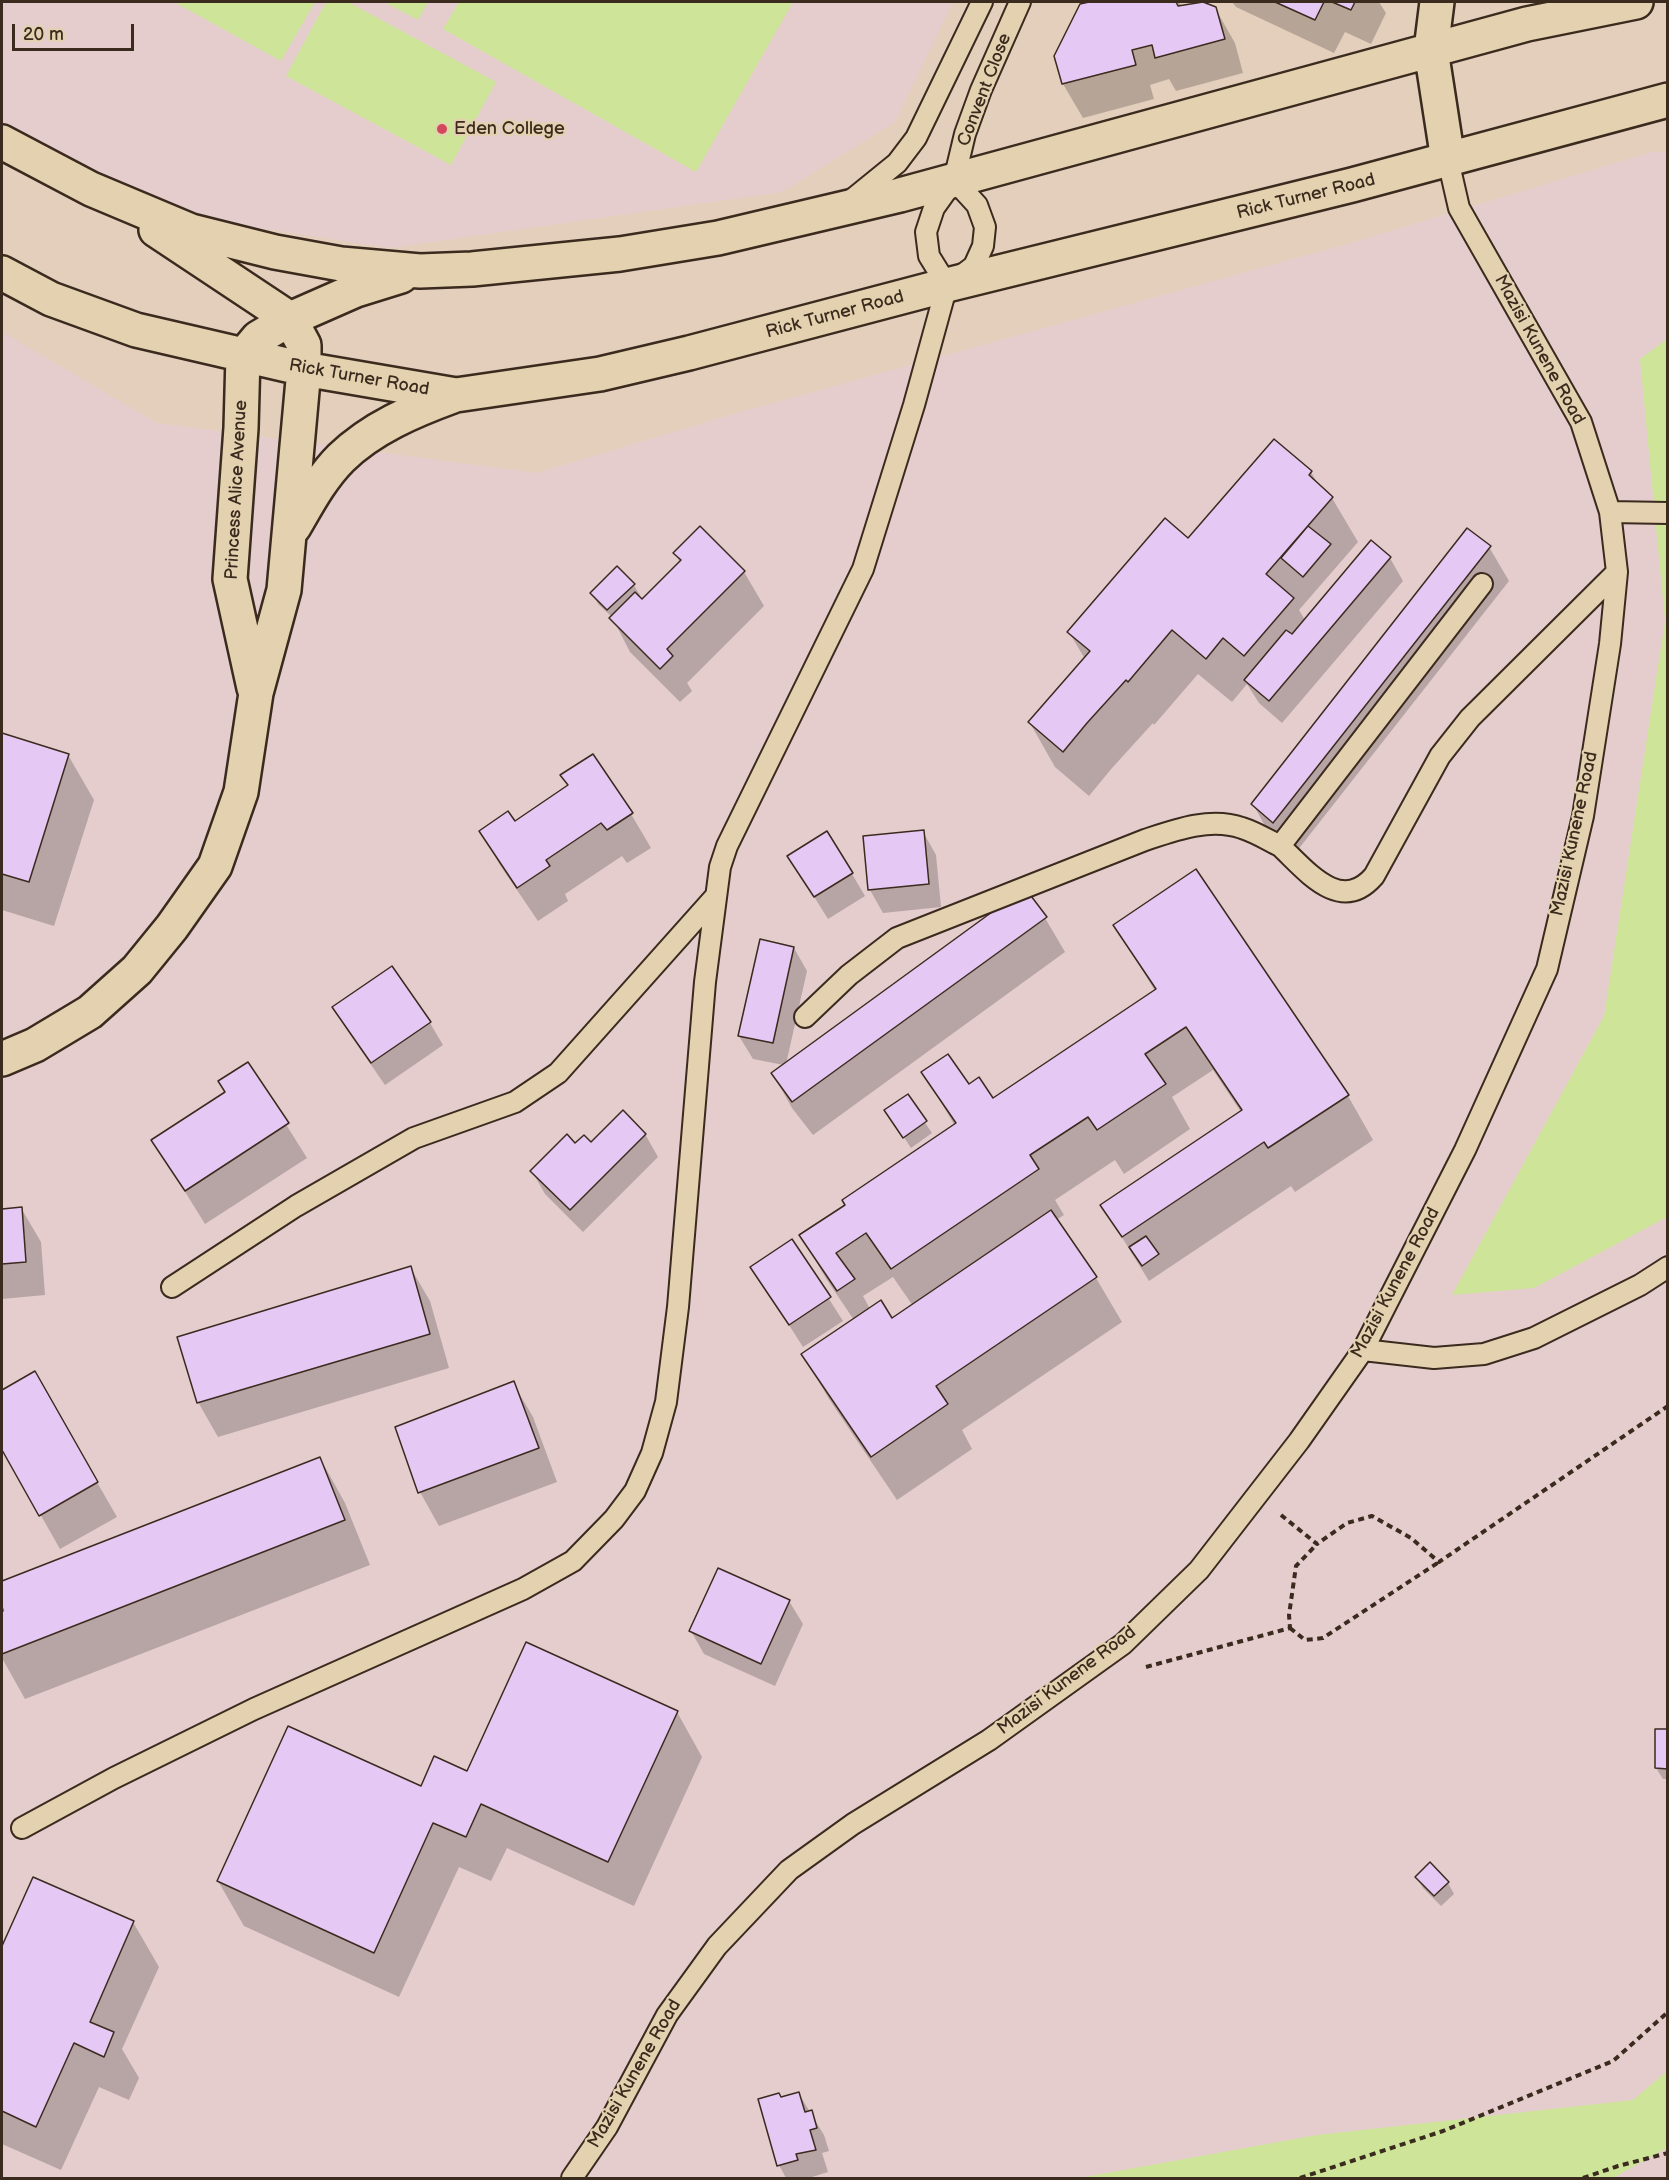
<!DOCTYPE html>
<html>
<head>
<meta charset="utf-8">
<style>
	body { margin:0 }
	#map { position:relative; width:1669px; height:2180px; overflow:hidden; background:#e4cfbd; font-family:"Balsamiq Sans",sans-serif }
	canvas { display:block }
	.frame { position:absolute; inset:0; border:3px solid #3b2a1e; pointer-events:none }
	.scale { position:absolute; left:12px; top:24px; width:122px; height:27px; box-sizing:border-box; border:3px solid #3b2a1e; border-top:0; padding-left:8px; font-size:18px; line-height:21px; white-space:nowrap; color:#3b2a1e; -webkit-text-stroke:4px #e3d1af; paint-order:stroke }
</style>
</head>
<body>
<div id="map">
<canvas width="1669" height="2180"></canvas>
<div class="frame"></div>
<div class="scale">20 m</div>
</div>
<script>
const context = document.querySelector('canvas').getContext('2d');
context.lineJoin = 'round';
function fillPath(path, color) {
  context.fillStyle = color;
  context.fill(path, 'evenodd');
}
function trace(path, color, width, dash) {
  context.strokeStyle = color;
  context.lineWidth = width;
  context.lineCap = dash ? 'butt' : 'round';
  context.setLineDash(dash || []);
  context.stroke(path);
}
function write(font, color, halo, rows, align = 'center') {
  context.font = font + ' "Balsamiq Sans",sans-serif';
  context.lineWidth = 4.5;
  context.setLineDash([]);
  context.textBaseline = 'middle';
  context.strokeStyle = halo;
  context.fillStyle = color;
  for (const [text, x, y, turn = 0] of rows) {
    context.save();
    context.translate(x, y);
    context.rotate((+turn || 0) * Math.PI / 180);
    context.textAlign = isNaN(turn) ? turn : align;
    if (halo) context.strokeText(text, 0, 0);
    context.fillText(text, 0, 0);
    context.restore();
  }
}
fillPath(new Path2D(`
	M2 2H953L895 122 782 192 389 248 162 213 2 137Z
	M1652 152H1667V2178H2V332L157 423 537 473 737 413 1351 243Z`), '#e5cdce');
fillPath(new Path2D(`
	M174 2H315L281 61Z
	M326 2H348L496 82 451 165 286 76Z
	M384 2H428L418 20Z
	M459 2H793L696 172 443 29Z
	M1667 339V1217L1534 1288 1452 1295 1604 1016 1665 621 1640 359Z
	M1667 2071V2148L1613 2178H1079L1317 2135 1633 2100Z`), '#cee499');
fillPath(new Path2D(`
	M1095 2H1179L1182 7 1200 2 1215 8 1235 43 1243 73 1176 91 1169 79 1150 85 1154 99 1083 118 1063 84 1056 56 1081 5Z
	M1232 2H1379L1386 13 1371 44 1345 32 1334 53 1236 7Z
	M1311 472 1319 486 1332 498 1358 542 1299 610 1305 620 1390 558 1403 581 1282 723 1259 703 1247 684 1232 702 1198 674 1154 725 1153 723 1112 768 1089 796 1055 767 1030 723 1085 659 1069 632 1188 540Z
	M1489 547 1509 581 1293 856 1272 839 1253 804Z
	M675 553 744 572 764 606 687 683 692 691 680 702 630 652 612 617 598 604 592 593 633 584 640 595 638 597 642 601 680 563Z
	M2 735 68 755 94 800 54 926 2 910Z
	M562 776 631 814 651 848 627 863 622 856 565 894 568 901 538 921 500 865 481 831 514 823 568 787Z
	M923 832 936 855 941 907 883 913 870 890 865 838Z
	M852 874 865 896 828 919 803 879Z
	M1045 918 1065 952 813 1135 792 1108 773 1074 784 1065 753 1059 739 1036 794 948 807 971 786 1064Z
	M1115 925 1348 1096 1373 1140 1295 1192 1291 1186 1149 1281 1102 1205 1241 1112 1213 1070 1172 1097 1190 1129 1124 1174 1115 1160 1055 1200 1064 1215 1056 1220 1096 1278 1122 1322 962 1430 972 1449 897 1500 829 1399 803 1355 854 1320 827 1280 801 1236 847 1205 955 1126 923 1072 968 1086 992 1100 1155 991ZM893 1277 913 1306 892 1320 870 1309 863 1296Z
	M334 1007 430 1023 443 1045 385 1085 347 1030Z
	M248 1064 307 1158 205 1224 153 1140 226 1092Z
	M907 1096 932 1133 911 1148 893 1121Z
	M645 1134 658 1157 583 1232 545 1194 532 1171 575 1145Z
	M21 1208 41 1242 45 1295 2 1299V1210Z
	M792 1241 843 1321 803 1347 752 1267Z
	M410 1267 430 1301 449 1368 218 1437 198 1402Z
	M34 1373 117 1517 60 1549 2 1447V1392Z
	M513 1383 533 1417 557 1482 439 1526 420 1492Z
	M320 1458 345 1503 370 1565 25 1699 2 1658V1614L5 1612 2 1602V1582Z
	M789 1601 803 1624 775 1686 704 1654 691 1631Z
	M677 1712 702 1757 634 1906 507 1848 491 1881 459 1867 399 1997 244 1926 218 1881 422 1788Z
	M1668 1731V1779H1663L1656 1768Z
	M1417 1877 1448 1883 1454 1894 1441 1906 1423 1888Z
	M34 1879 133 1922 159 1967 122 2049 139 2078 129 2100 99 2087 61 2170 2 2144V1950Z
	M799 2094 824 2135 829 2151 822 2153 828 2172 809 2178H786L779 2165 781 2099Z`), '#0003');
const building = new Path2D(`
	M1089 2H1176L1178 6 1203 2 1216 7 1225 39 1155 58 1152 45 1132 50 1136 65 1062 84 1054 56 1080 4Z
	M1275 2H1324L1315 20Z
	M1332 2H1355L1351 10Z
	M1274 439 1312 471 1309 475 1333 497 1266 574 1294 598 1244 656 1223 638 1206 659 1172 630 1128 682 1126 680 1087 723 1063 752 1028 722 1090 651 1067 632 1165 518 1188 538Z
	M700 526 745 571 667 649 673 656 660 669 609 618 635 592 642 599 681 560 673 553Z
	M1308 526 1331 544 1303 577 1281 558Z
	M1467 528 1491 546 1273 823 1251 804Z
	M1371 540 1391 557 1269 701 1244 680 1286 630 1292 634Z
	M617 566 635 584 607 610 590 593Z
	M2 733 69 754 29 882 2 874Z
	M593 754 633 813 607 830 601 823 546 860 550 866 517 888 479 831 508 811 515 821 568 785 560 775Z
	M924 830 929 884 868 890 863 836Z
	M827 831 853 873 814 897 787 856Z
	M1196 869 1349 1095 1268 1148 1264 1142 1122 1237 1100 1205 1242 1110 1186 1027 1145 1054 1166 1084 1097 1130 1088 1117 1030 1155 1039 1169 891 1269 866 1233 836 1253 855 1279 837 1291 799 1235 845 1205 842 1200 956 1123 921 1072 948 1054 969 1084 979 1077 993 1098 1156 989 1113 925Z
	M1025 888 1047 917 792 1102 771 1073Z
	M760 939 794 947 773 1043 738 1036Z
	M392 966 431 1022 371 1063 332 1007Z
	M248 1062 289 1123 185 1191 151 1140 225 1092 218 1081Z
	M908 1094 927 1121 903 1138 884 1110Z
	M623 1110 646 1134 570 1210 530 1171 567 1134 575 1143 584 1135 591 1142Z
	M22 1207 26 1262 2 1264V1209Z
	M1051 1210 1097 1277 936 1386 948 1404 871 1457 801 1354 881 1300 892 1318Z
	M1146 1236 1159 1254 1142 1266 1129 1247Z
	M792 1239 831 1297 789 1325 750 1267Z
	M411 1266 430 1334 197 1403 177 1337Z
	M35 1371 98 1482 39 1516 2 1450V1390Z
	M514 1381 539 1448 418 1493 395 1427Z
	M320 1457 345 1520 2 1654V1612L3 1611 2 1606V1581Z
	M718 1568 790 1600 761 1664 689 1631Z
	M526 1642 678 1711 608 1862 481 1804 466 1837 433 1823 374 1953 217 1881 288 1726 421 1786 434 1756 467 1771Z
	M1655 1729H1668V1769L1655 1768Z
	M1430 1862 1449 1882 1434 1896 1415 1877Z
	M33 1877 134 1921 90 2022 114 2032 104 2057 74 2043 36 2127 2 2111V1946Z
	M799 2092 805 2112 812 2110 817 2128 810 2130 816 2150 796 2154 798 2160 777 2166 758 2099 779 2093 781 2097Z`);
fillPath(building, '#e6c8f5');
trace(building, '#3b2a1e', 1.5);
const lane = new Path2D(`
	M954 180 977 205 985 227 983 246 974 266 957 279
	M849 202 897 163 916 138 982 2
	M947 285 929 256 926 232 934 208 954 180 965 134 981 90 1020 2
	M1610 512 1668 513
	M1280 846C1306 870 1340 915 1374 876L1440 756 1470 718 1617 572
	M805 1017 849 975 897 938 1145 840C1175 830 1210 817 1242 828 1255 832 1268 840 1280 846L1482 584
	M172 1287 296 1206 414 1138 515 1102 558 1073 715 897
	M1363 1350 1434 1358 1484 1354 1534 1338 1640 1285 1668 1267
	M22 1828 114 1778 254 1709 523 1589 573 1561 614 1519 635 1491 652 1453 666 1402 678 1307 705 982 720 867 727 846 863 569 914 405 947 285
	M572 2178 607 2127 667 2015 717 1946 789 1870 853 1824 989 1740 1123 1644 1199 1570 1299 1441 1363 1350 1465 1150 1547 969 1583 816 1610 644 1617 572 1610 512 1581 422 1459 208 1448 160`);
const secondary = new Path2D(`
	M1437 2 1431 50 1448 160
	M2 142 91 189 191 231 275 252 341 264 420 271 472 269 620 254 718 238 900 195 1527 24 1636 2
	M2 273 51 299 136 330 304 369 456 395 600 374 689 353 947 285 1352 185 1668 100
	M294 527C308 503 321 478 341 458 372 428 412 411 453 396
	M254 688 230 579 241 428 243 356 258 338 290 319 356 290 401 276
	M2 1059 35 1045 90 1012 137 970 172 927 215 866 241 792 256 693 284 590 304 369V345L290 319 156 230`);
trace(lane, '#3b2a1e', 24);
trace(secondary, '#3b2a1e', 38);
trace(new Path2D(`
	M1281 1515 1317 1544 1347 1523 1372 1516 1411 1538 1439 1562 1668 1406
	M1290 1628 1305 1640 1323 1638 1439 1562
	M1146 1667 1290 1628 1289 1615 1296 1566 1317 1544
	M1300 2178 1443 2131 1613 2061 1668 2012
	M1583 2178 1618 2166 1668 2153`), '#3b2a1e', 4, [6, 4.5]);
trace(lane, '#e3d1af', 20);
trace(secondary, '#e3d1af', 33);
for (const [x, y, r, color] of [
	[442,129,6,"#d1495b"]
]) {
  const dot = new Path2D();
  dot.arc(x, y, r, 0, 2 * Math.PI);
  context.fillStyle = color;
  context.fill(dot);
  trace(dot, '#e3d1af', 2);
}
write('18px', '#3b2a1e', '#e3d1af', [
	["Convent Close",985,90,-69],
	["Rick Turner Road",1306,197,-14],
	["Rick Turner Road",835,315,-15],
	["Mazisi Kunene Road",1539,350,61],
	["Rick Turner Road",359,378,10],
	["Princess Alice Avenue",237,490,-87],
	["Mazisi Kunene Road",1575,834,-78],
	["Mazisi Kunene Road",1396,1283,-62],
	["Mazisi Kunene Road",1067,1681,-37],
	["Mazisi Kunene Road",635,2074,-60]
]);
write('18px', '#3b2a1e', '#e3d1af', [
	["Eden College",454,129]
], 'left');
</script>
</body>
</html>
